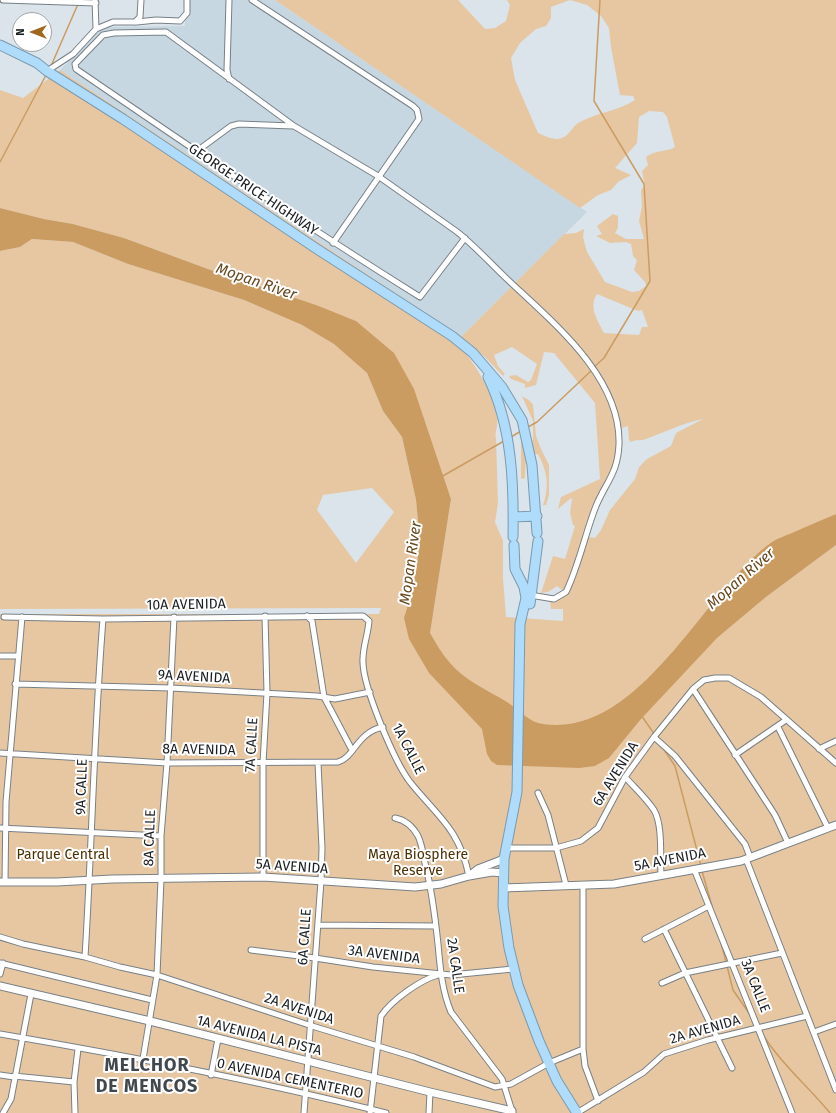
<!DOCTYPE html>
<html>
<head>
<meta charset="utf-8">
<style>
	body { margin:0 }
	#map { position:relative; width:836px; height:1113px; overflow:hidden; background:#dae4ea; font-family:"Fira Sans",sans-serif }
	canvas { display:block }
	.north { position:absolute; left:12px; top:12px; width:40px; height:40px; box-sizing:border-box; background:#fff; border:1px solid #a3a5a6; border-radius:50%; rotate:270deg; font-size:11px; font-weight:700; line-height:16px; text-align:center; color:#1a1e20 }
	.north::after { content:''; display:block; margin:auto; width:14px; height:18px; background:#9c691e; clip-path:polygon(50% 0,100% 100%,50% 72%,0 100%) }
</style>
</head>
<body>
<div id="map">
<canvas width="836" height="1113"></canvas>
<div class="north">N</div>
</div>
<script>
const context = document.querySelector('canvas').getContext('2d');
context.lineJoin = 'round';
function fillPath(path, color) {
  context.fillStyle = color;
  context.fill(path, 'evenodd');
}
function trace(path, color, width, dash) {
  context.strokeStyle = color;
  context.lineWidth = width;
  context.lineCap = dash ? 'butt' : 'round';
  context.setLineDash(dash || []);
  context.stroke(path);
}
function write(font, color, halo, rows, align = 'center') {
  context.font = font + ' "Fira Sans",sans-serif';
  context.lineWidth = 4;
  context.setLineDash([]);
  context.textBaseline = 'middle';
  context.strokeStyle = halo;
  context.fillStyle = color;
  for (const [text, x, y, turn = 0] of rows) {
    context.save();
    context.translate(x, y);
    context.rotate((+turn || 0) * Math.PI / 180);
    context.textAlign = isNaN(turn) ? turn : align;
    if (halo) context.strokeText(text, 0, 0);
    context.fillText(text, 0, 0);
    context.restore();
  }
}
fillPath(new Path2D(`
	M185 0H275L587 212 461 337 60 70 102 27 185 26Z`), '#c7d7e2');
fillPath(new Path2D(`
	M275 0H458L485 29 495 28 506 21 510 5 507 0H836V514L773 542 740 572 692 629 725 631 766 597 836 545V1113H0V614H379L381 608 0 609V251L20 247 32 239 73 242 128 264 244 300 302 325 335 344 367 373 383 411 402 437 416 500 420 542 414 584 405 614H433L451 499 435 454 356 321 254 283 208 269 124 238 73 224 44 219 0 208V90L23 98 60 70 461 337 564 234 576 233 584 229 583 237 587 252 605 282 632 292 639 291 646 286 645 282 634 270 637 260 633 256 631 244 626 242 610 243 596 236 602 234 597 226 613 214 618 216V228L615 233 626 239H644L639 221 642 206 641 190 645 186 642 171 648 165 646 157C657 149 668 152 675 147L667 117 663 112 649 111 639 117 637 143 615 168 631 175 618 182 611 190 598 195 580 208ZM570 0 587 5 601 16 609 28 611 47 620 95 633 96 635 100C618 111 598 112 580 122 573 125 570 135 562 138 554 141 545 136 538 133L515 80 511 58 520 43 536 29 546 26 551 18V7ZM597 294 638 311 642 310 648 327H642L639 335 604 333C598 321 588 307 597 294ZM461 337 487 359 503 376 505 374 498 366 494 355 512 347 537 364 531 380 528 382 516 375 509 376 511 379 525 384V388L536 385 544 352 554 353 595 403 600 479 561 497 550 541 558 509 571 498 572 499 570 513 573 525 575 526 565 559 553 556 541 593 548 592 557 586 565 592 550 602 551 609H563V621L506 617 503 579V541L495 522 498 503 496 439C494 431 499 425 497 418 492 390 476 366 459 344ZM703 419 676 433 671 446 647 459 639 467 635 479 610 510 601 530 595 538 589 537 586 533 592 508 619 457 616 430 628 426 629 440 631 442C637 439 641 441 646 439 665 432 683 423 703 419ZM372 488 394 512 356 563 317 510 323 495Z
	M522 396 530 401 533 405 536 436 541 449 549 465V495L546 505H543C550 486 547 471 538 454H535L530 443 533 440V421Z
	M521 430 526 453 525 478 521 479Z`), '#e7c7a2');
fillPath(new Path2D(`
	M0 208 44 219 73 224 124 238 208 269 316 305 356 321 394 353 414 389 451 499 430 633C436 643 442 654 450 663 464 680 489 691 507 702 518 709 530 723 543 724 641 738 704 590 772 542 778 538 785 536 792 533 806 527 821 520 836 514V545L766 597 717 638 641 719 609 758 595 766 579 768 497 765 491 761 487 754 482 729 429 673 409 639 404 618 414 584 420 542 416 500 402 437 383 411 367 373 334 344 302 325 244 300 128 264 73 242 32 239 20 247 0 251Z`), '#cb9c62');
trace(new Path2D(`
	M51 66 78 4
	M0 162 46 75
	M594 367 604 358 650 281 644 184 594 101 600 0
	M528 427 537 422 592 370
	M511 437 521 431
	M441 477 504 441
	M641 715 655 735
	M663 748 675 766 701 866
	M702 871 712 906
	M721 943 726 962
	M727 966 733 990 751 1016
	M765 1038C783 1066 809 1087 830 1113`), '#cb9c62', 1.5);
const street = new Path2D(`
	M3 0 96 3
	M229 0 227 70 229 79
	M252 0 413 106 417 110 419 119 333 243
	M135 22 140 17 141 0
	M96 29 113 22H137L156 20 180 21 187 13V0
	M47 71 73 54 96 29 95 0
	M197 151 231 126 239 124 293 126
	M465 238 420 297C303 224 190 147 76 69L75 64 103 35 114 33 166 32 294 126 378 176 456 231C474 245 490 263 507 279 551 321 621 376 619 444 618 473 606 482 596 506 585 534 579 565 566 592L554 599 530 595
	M307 616 312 621 324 697 352 750
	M4 617 103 619 363 616 369 621C368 635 362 649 363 663 364 689 394 761 410 782 438 817 459 828 469 876
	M0 656H18
	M15 684 171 688 317 696 335 699 370 692
	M693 689 775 815 788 843
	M778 727 828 828
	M654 737 675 756 745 844 750 857
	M819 749 836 741
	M0 753 167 763 338 762C354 758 357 732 383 727
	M735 755 786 720
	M625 777C635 788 646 798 654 810 663 825 660 858 661 875
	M538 793 548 815 566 885
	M395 818C406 820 413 827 418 836 422 844 423 854 425 863 432 890 435 916 438 944 440 967 442 991 451 1012L502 1079 512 1111
	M0 828 161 836
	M506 848H556L581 841 598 828 625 777 654 737 693 689 704 680 715 678H729L761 697 836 763
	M746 859 836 1090
	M694 869 792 1113
	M263 877V763L267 693 265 616
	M5 882 6 802 22 617
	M583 886V1049L585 1066 598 1101
	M318 925 436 926
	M664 929 732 1068
	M0 937 23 944 85 957 120 967 157 975 312 1026 414 1057 495 1087 511 1084 549 1063 583 1049
	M645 939 709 906
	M251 950 315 958 373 967 451 975 513 969
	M85 957C92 844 94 731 103 619
	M0 963 152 1000
	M0 974 3 963
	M662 983 685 973 782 953
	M814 1032 836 1024
	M0 1034C129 1056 259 1081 386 1113
	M143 1059 157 975 161 879V836L167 763 174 617
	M0 1075 14 1077
	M211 1075 218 1039
	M14 1076 74 1082
	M3 1113 11 1099 31 994
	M75 1113 74 1082 78 1049
	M304 1113 321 881 322 848 318 763
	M370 1113 381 1016C392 1000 420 980 438 975
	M429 1113 430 1092
	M577 1113 644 1072 664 1054 708 1040 807 1016`);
const secondary = new Path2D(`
	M469 876 478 869 504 859
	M0 882H57L112 879 263 877 415 887 441 884 469 876 492 872 503 873
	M503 888 614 884 741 861 836 825
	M0 986 150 1021 430 1092 512 1111V1113`);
const highway = new Path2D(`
	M0 45 37 63 47 71 123 119 317 249 452 336 473 353 502 387 522 420 532 465 537 533
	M488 377C512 426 514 483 513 537
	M513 517 537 516
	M514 545 515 569 524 587 526 598 520 624 517 792 504 859 503 906 509 948 518 985 539 1041 557 1081 577 1113
	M530 604 538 541`);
trace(street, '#788086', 7);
trace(secondary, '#788086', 9);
trace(highway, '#7b9aae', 11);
trace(street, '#fff', 5);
trace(secondary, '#fff', 7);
trace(highway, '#afdcfa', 9);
write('14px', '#1a1e20', '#fff', [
	["GEORGE PRICE HIGHWAY",253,190,34],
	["10A AVENIDA",186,605,-1],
	["9A AVENIDA",194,677,3],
	["7A CALLE",252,745,-87],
	["1A CALLE",408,749,63],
	["8A AVENIDA",199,750,1],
	["6A AVENIDA",616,774,-58],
	["9A CALLE",82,787,-88],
	["8A CALLE",150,838,-88],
	["5A AVENIDA",670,860,-11],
	["5A AVENIDA",292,867,4],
	["6A CALLE",305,937,-86],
	["3A AVENIDA",384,955,7],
	["2A CALLE",455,966,82],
	["3A CALLE",755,986,68],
	["2A AVENIDA",299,1009,18],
	["2A AVENIDA",705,1030,-16],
	["1A AVENIDA LA PISTA",259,1036,14],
	["0 AVENIDA CEMENTERIO",290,1079,12]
]);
write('14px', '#4d2f00', '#fff', [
	["Parque Central",63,855],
	["Maya Biosphere",418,855],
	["Reserve",418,871]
]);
write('italic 15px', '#68471b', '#fff', [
	["Mopan River",256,282,19],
	["Mopan River",411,563,-82],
	["Mopan River",741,579,-41]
]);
context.letterSpacing = '1px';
write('bold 18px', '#40474d', '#fff', [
	["MELCHOR",147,1066],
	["DE MENCOS",147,1087]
]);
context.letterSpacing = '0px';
</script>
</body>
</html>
